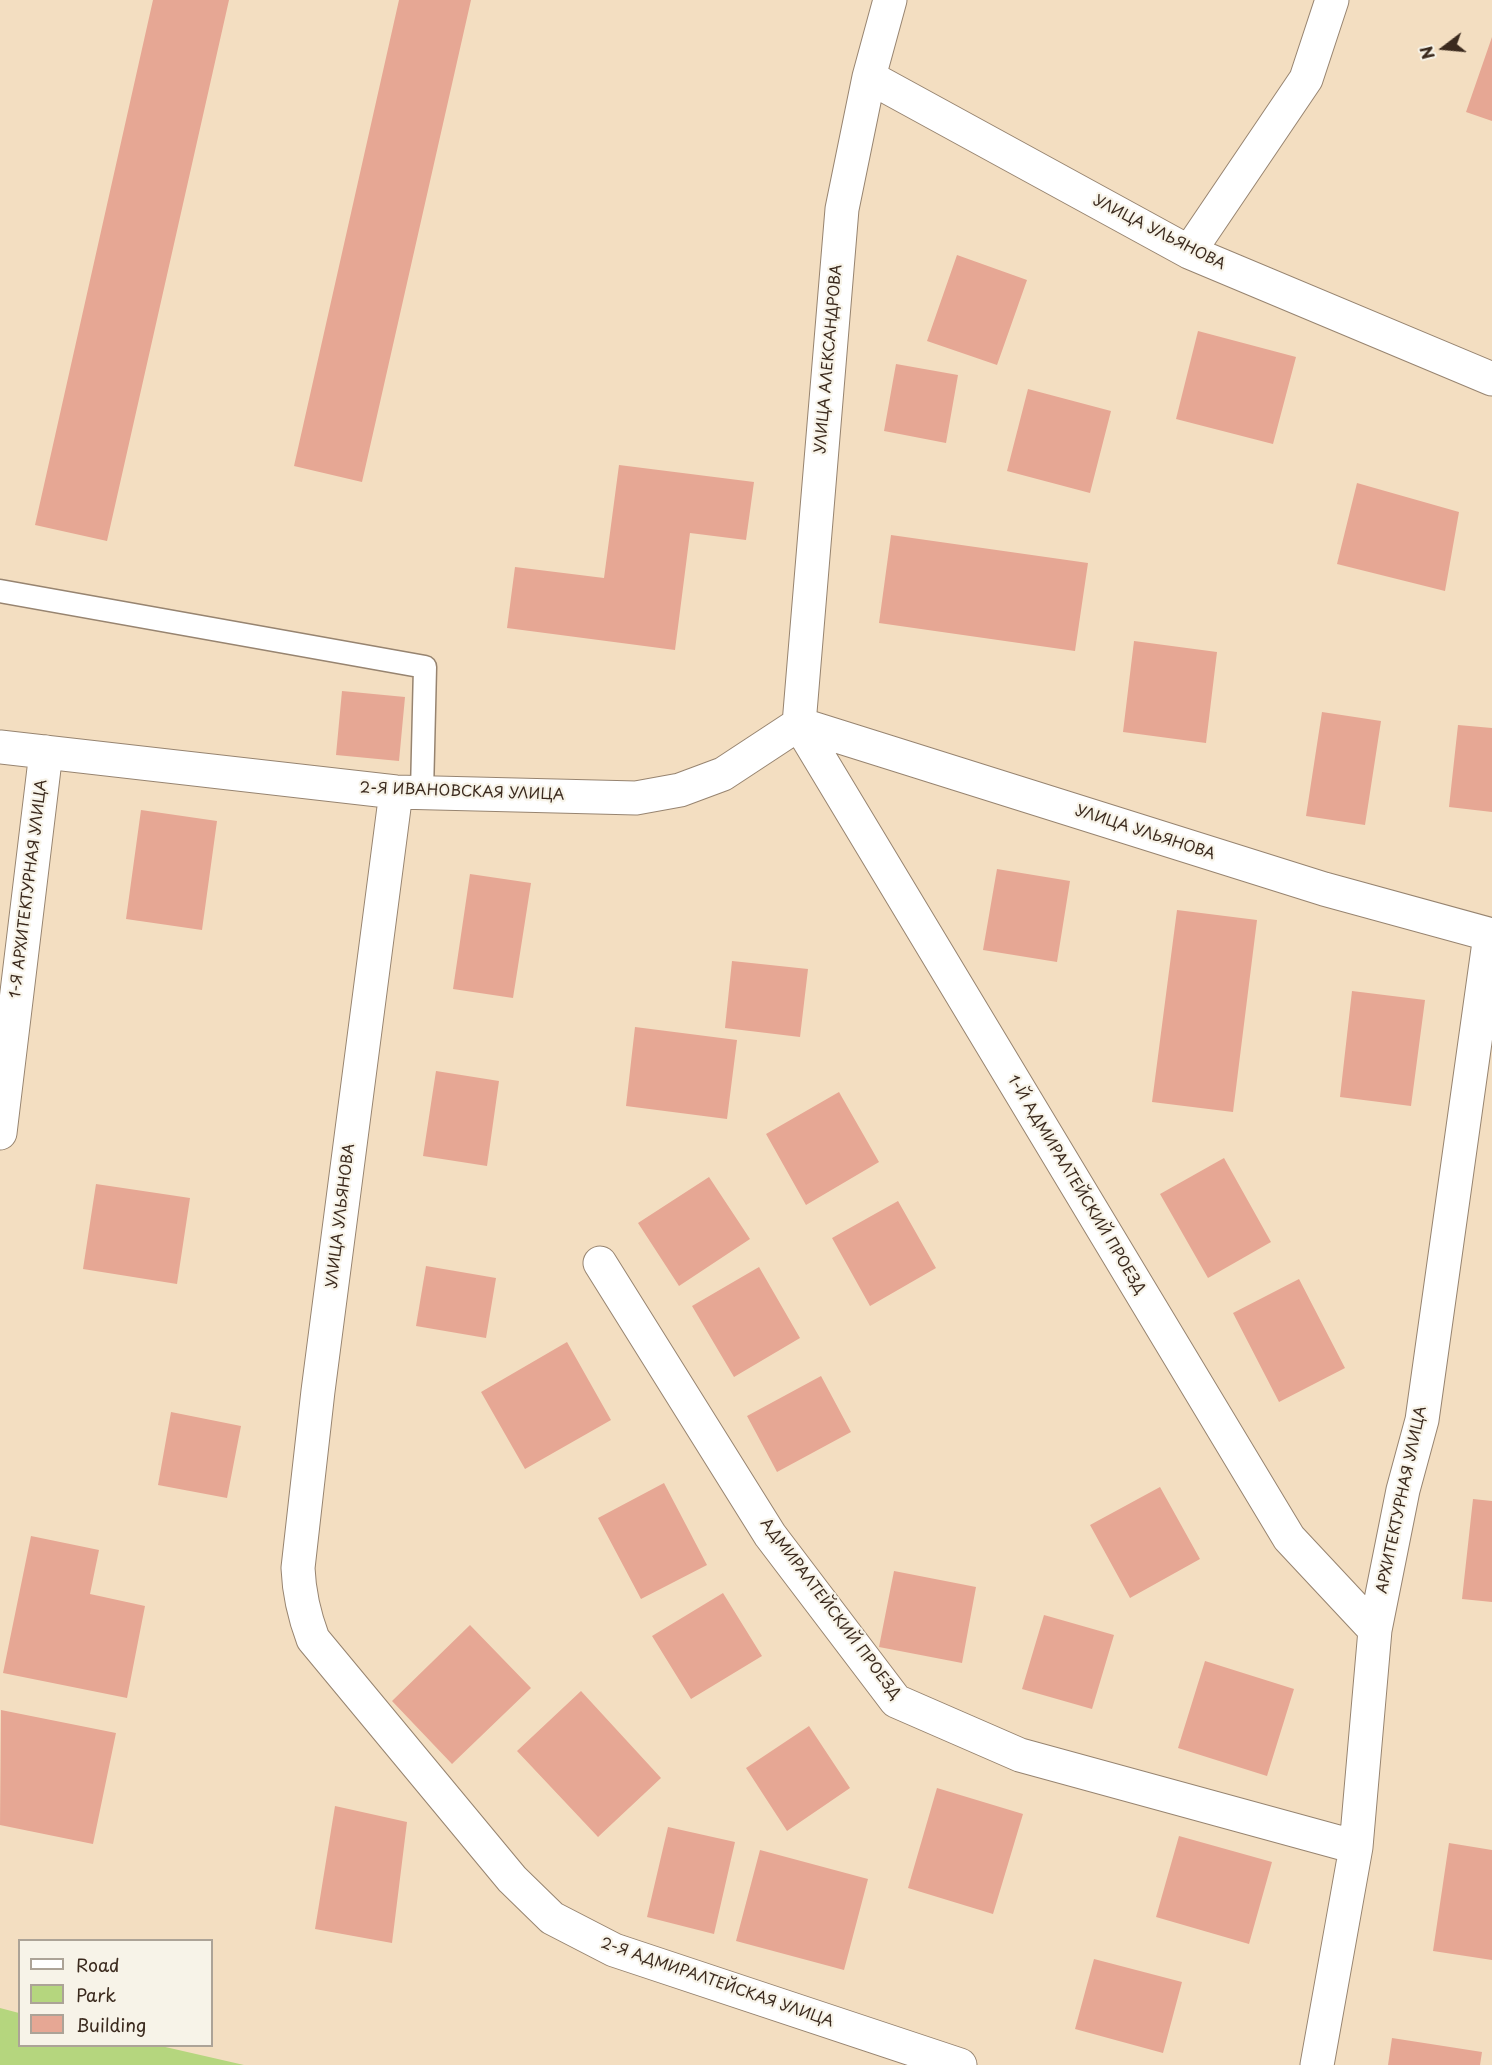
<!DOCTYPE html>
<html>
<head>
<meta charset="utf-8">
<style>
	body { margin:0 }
	#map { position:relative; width:1492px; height:2065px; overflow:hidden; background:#f3dec1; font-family:"Playpen Sans",sans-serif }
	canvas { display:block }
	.legend { position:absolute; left:18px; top:1939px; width:195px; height:108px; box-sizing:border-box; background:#f7f3e8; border:2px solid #aca397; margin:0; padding:8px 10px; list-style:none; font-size:18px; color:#3b2a1e }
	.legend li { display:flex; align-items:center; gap:12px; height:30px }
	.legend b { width:30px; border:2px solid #aca397 }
	.north { position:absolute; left:1414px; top:18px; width:60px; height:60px; -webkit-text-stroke:4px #f7f3e8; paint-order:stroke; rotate:254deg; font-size:16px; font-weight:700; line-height:24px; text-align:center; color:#3b2a1e }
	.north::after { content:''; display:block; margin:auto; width:21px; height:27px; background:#3b2a1e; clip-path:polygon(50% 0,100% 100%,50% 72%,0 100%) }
</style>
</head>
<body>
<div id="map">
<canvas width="1492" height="2065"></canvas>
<ul class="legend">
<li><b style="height:8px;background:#fff"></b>Road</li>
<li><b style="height:16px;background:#b5d67e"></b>Park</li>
<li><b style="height:16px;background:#e6a794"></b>Building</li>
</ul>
<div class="north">N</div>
</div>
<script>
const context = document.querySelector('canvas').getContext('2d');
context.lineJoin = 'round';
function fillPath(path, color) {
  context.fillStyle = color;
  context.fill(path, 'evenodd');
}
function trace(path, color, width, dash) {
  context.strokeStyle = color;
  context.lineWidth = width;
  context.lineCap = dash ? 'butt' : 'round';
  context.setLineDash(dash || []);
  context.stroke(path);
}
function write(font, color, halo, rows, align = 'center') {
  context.font = font + ' "Playpen Sans",sans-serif';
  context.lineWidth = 4.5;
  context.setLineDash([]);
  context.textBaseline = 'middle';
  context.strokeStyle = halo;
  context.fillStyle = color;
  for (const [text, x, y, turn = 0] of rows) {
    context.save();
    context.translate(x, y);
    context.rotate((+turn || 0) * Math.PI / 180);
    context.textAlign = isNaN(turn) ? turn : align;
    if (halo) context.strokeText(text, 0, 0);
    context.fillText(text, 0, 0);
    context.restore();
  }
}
fillPath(new Path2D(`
	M0 2008 19 2013 20 2046H161L244 2065H0Z`), '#b5d67e');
fillPath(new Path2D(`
	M153 0H229L107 541 35 525Z
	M399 0H471L362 482 294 466Z
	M1492 37V121L1466 112Z
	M957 255 1027 280 997 365 927 341Z
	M1198 331 1296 357 1273 444 1176 419Z
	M896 364 958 375 946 443 884 431Z
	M1028 389 1111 411 1090 493 1007 471Z
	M619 465 754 482 746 540 690 533 675 650 507 628 515 567 604 578Z
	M1357 483 1459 512 1445 591 1337 564Z
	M891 535 1088 563 1075 651 879 623Z
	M1134 641 1217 652 1206 743 1123 732Z
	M342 691 405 697 399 761 336 755Z
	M1322 712 1381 721 1365 825 1306 816Z
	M1458 725 1492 728V812L1449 807Z
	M141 810 217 821 202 930 126 919Z
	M997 869 1070 881 1057 962 983 950Z
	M470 874 531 883 513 998 453 989Z
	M1177 910 1257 920 1233 1112 1152 1102Z
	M732 961 808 969 800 1037 725 1028Z
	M1352 991 1425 1000 1411 1106 1340 1097Z
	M635 1027 737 1040 727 1119 626 1106Z
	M436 1071 499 1081 487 1166 423 1156Z
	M839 1092 879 1162 806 1205 766 1134Z
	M1224 1158 1271 1242 1208 1278 1160 1194Z
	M709 1177 750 1239 679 1286 638 1223Z
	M96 1184 190 1198 177 1284 83 1269Z
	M898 1201 936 1268 870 1306 832 1238Z
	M426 1266 496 1278 486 1338 416 1326Z
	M759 1267 800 1338 734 1377 692 1306Z
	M1299 1279 1345 1368 1279 1402 1233 1313Z
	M567 1342 611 1420 525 1469 481 1392Z
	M821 1376 851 1432 777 1472 747 1416Z
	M171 1412 241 1426 227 1498 158 1485Z
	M664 1483 707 1565 641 1599 598 1518Z
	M1160 1487 1200 1559 1130 1598 1090 1525Z
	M1473 1499 1492 1501V1602L1462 1599Z
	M31 1536 99 1550 90 1594 145 1606 127 1698 3 1673Z
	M894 1571 976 1587 962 1663 879 1647Z
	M723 1593 762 1656 691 1699 652 1636Z
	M1044 1615 1114 1635 1092 1709 1022 1689Z
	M470 1625 531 1688 452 1764 392 1701Z
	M1205 1661 1294 1689 1267 1776 1178 1748Z
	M581 1691 661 1778 598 1837 517 1751Z
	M1 1710 116 1733 93 1844 0 1825Z
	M809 1726 850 1788 787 1831 746 1768Z
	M937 1788 1023 1814 993 1914 908 1888Z
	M335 1806 407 1822 392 1943 315 1929Z
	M668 1827 735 1842 714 1934 647 1917Z
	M1179 1836 1272 1862 1249 1944 1156 1917Z
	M1449 1843 1492 1850V1960L1433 1951Z
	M760 1850 868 1879 844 1970 736 1941Z
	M1094 1959 1182 1982 1163 2053 1075 2029Z
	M1392 2038 1482 2052 1480 2065H1388Z`), '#e6a794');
const service = new Path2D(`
	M0 591 425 667 422 792`);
const minor = new Path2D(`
	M869 77 1189 252 1492 379
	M1189 252 1306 79 1332 0
	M799 724 1289 1538 1375 1630
	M799 724 842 209 869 77 890 0
	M799 724 1324 889 1492 935
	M0 747 396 792 636 798 680 790 723 774 799 724
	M396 792 318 1391 298 1568C299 1593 304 1615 313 1639L512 1879 552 1918 614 1950 960 2065
	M0 1133 46 752
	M600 1263 770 1535 896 1701 1020 1755 1356 1847
	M1317 2065 1356 1847 1375 1630 1403 1490 1422 1420 1490 935`);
trace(service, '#978470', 25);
trace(minor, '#978470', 35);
trace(service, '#fff', 22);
trace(minor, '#fff', 33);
write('15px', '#3b2a1e', '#f7f3e8', [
	["УЛИЦА УЛЬЯНОВА",1159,233,27],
	["УЛИЦА АЛЕКСАНДРОВА",829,359,-85],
	["2-Я ИВАНОВСКАЯ УЛИЦА",462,792,2],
	["УЛИЦА УЛЬЯНОВА",1145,833,18],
	["1-Я АРХИТЕКТУРНАЯ УЛИЦА",29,889,-83],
	["1-Й АДМИРАЛТЕЙСКИЙ ПРОЕЗД",1076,1185,59],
	["УЛИЦА УЛЬЯНОВА",341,1216,-83],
	["АРХИТЕКТУРНАЯ УЛИЦА",1402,1500,-78],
	["АДМИРАЛТЕЙСКИЙ ПРОЕЗД",830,1609,53],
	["2-Я АДМИРАЛТЕЙСКАЯ УЛИЦА",717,1983,19]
]);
</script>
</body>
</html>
